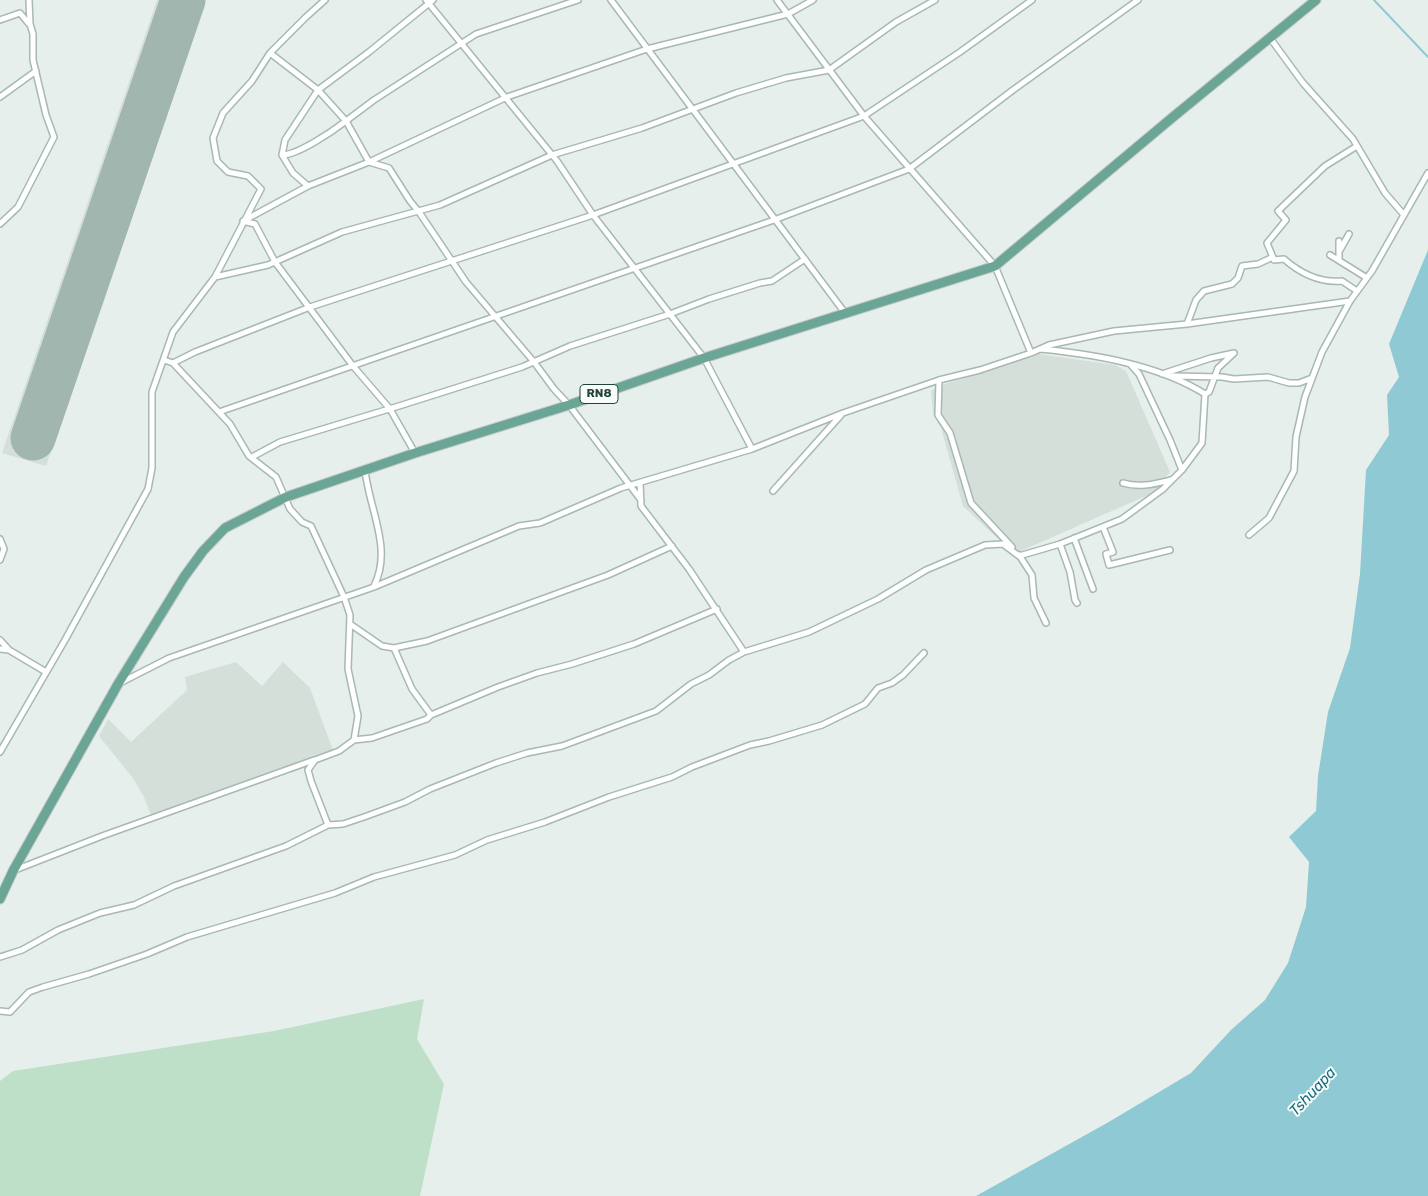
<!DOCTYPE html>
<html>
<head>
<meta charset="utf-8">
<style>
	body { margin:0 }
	canvas { display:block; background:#e6efeb }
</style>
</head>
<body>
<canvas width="1428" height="1196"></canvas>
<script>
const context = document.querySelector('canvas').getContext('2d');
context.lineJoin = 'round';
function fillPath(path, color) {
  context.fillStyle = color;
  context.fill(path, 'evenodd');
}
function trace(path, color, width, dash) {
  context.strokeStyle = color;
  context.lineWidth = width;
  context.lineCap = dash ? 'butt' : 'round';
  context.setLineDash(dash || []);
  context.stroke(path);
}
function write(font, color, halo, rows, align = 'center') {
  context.font = font + ' Rubik,sans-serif';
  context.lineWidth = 4;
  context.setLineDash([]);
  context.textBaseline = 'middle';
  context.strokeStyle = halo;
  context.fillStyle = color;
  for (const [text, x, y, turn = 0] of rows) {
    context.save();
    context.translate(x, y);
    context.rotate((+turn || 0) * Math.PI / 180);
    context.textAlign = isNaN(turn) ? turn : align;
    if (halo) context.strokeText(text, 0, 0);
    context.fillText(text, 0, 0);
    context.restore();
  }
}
fillPath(new Path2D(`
	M157 0H204L46 466 2 453Z
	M1039 354 1115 365 1126 371 1170 472 1155 492 1014 554 963 506 941 428 933 414 931 391 939 386Z
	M236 662 262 686 283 662 310 688 333 750 151 815 143 795 132 777 99 736 108 719 131 742 187 690 185 677Z`), '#d4dfda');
fillPath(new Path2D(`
	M424 999 417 1039 444 1084 420 1196H0V1081L13 1071 274 1031Z`), '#bfe0c8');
fillPath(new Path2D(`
	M1428 250V1196H976L1107 1123 1191 1073 1231 1030 1265 1000 1288 963 1306 907 1309 862 1289 837 1316 811 1318 776 1328 712 1350 648 1360 574 1366 470 1389 435 1387 395 1399 377 1389 344Z`), '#8ec9d4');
trace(new Path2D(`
	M1374 0 1428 57`), '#8ec9d4', 2);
trace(new Path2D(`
	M33 438 183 0`), '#a2b6b0', 45);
const street = new Path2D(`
	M426 0 557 161 593 215 704 358 752 449
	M578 0 476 34 374 100 346 121 369 162 389 168 410 201 419 212 466 282 534 362 554 389 569 405 641 500
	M611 0 845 313
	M777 0 864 116 995 266 1031 353
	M0 20 20 13 29 24
	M1270 38 1303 83 1353 139 1385 193 1404 215
	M270 53 318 90 346 121C333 131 298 155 282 155
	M0 97 36 71
	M308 186 293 173 282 155 285 140 318 90 369 52 433 0
	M245 220 308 186 369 162 507 97 647 49 788 14 813 0
	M243 221 255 224 275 262 353 366 390 409 415 453
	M0 224 18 207 54 137 46 115 33 60V34L30 24 29 0
	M1340 250 1349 234
	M1330 255 1367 278
	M1339 260V241
	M215 277 268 265 342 232 440 205 552 155 642 128 736 93 786 78 829 70 896 22 935 0
	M1357 291 1342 281C1319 283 1301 274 1284 259L1274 260 1267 243 1286 220 1278 211 1325 166 1357 146
	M1187 324 1196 300 1204 291 1232 284 1238 278 1242 266 1258 264 1273 257
	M164 360 173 363 230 424 249 456 276 477 290 509 302 522 311 526 344 597 350 615 348 669 358 716 354 740 339 751 315 760 308 770 311 781 328 825
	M173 363 195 352 310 307 593 215 864 116 960 52 1032 0
	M1131 365 1139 374 1170 440 1182 470
	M1162 374 1211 358 1234 353 1218 368 1209 392 1205 394
	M1173 376 1222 377 1234 379 1268 377 1289 383H1299L1312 378
	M939 380 938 415 950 433 971 503 1012 547
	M219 412 774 220 909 169 1013 90 1138 0
	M252 457 280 442 399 406 522 367 570 346 670 314 709 299 760 283 772 281 805 259
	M365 470C369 509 393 549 374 586
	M640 483 641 506 689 569 744 652
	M1123 483C1140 488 1154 484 1171 480
	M773 491 841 415
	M1103 527 1113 552 1106 554 1109 565 1170 550
	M1249 535 1269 518 1294 471 1296 437 1305 397 1322 352 1350 301 1372 271 1428 173
	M1074 538 1093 589
	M0 539 4 549 0 560
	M1060 544 1070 572 1075 600 1077 603
	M1019 555 1032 575 1034 598 1046 623
	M350 624 382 646 394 648 427 641 608 575 672 546
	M0 640 9 650
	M0 649 9 650 46 672
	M120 683 169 658 374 587 519 526 540 523 621 488 752 449 843 413 939 380 980 370 1031 353 1049 345 1114 331 1187 324 1350 301
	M431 715 498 687 537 673 572 664 634 644 717 609
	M354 740 372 738 427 719 431 715 412 689 394 648
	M0 752 65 640 148 489 152 468V392L173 332 215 277 261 189 248 176 228 172 217 161 213 138 223 113 252 81 270 53 306 17 325 0
	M15 870 102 836 314 760
	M0 957 22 950 58 930 100 913 134 905 174 886 286 846 328 825 343 824 364 817 405 802 430 789 496 763 527 753 562 746 656 711 691 684 709 675 729 660 744 652 809 632 878 599 926 570 985 545 1003 544 1019 556 1060 544 1122 519 1163 489 1182 470 1202 443 1205 394C1159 365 1094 354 1040 349
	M0 1011 10 1012 29 992 43 987 89 974 147 954 187 937 335 893 374 877 455 855 487 840 545 822 609 797 672 777 692 767 750 745 769 741 822 725 865 704 878 688 892 683 903 675 924 653`);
const primary = new Path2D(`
	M0 899 13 871 118 684 184 577 203 551 225 528 286 497 415 453 569 405 704 358 995 266 1173 117 1316 0`);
trace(street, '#a8b8b2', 8);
trace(primary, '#c2cac8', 11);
trace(street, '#fff', 5);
trace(primary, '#6aa596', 9);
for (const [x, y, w] of [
	[599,394,38]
]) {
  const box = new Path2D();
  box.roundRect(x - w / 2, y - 9.5, w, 19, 4);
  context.fillStyle = '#f7fbf9';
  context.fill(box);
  trace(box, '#24423a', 1);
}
write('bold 12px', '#24423a', null, [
	["RN8",599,394]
]);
write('italic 15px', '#1c6f80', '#f7fbf9', [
	["Tshuapa",1313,1092,-47]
]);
</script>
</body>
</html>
